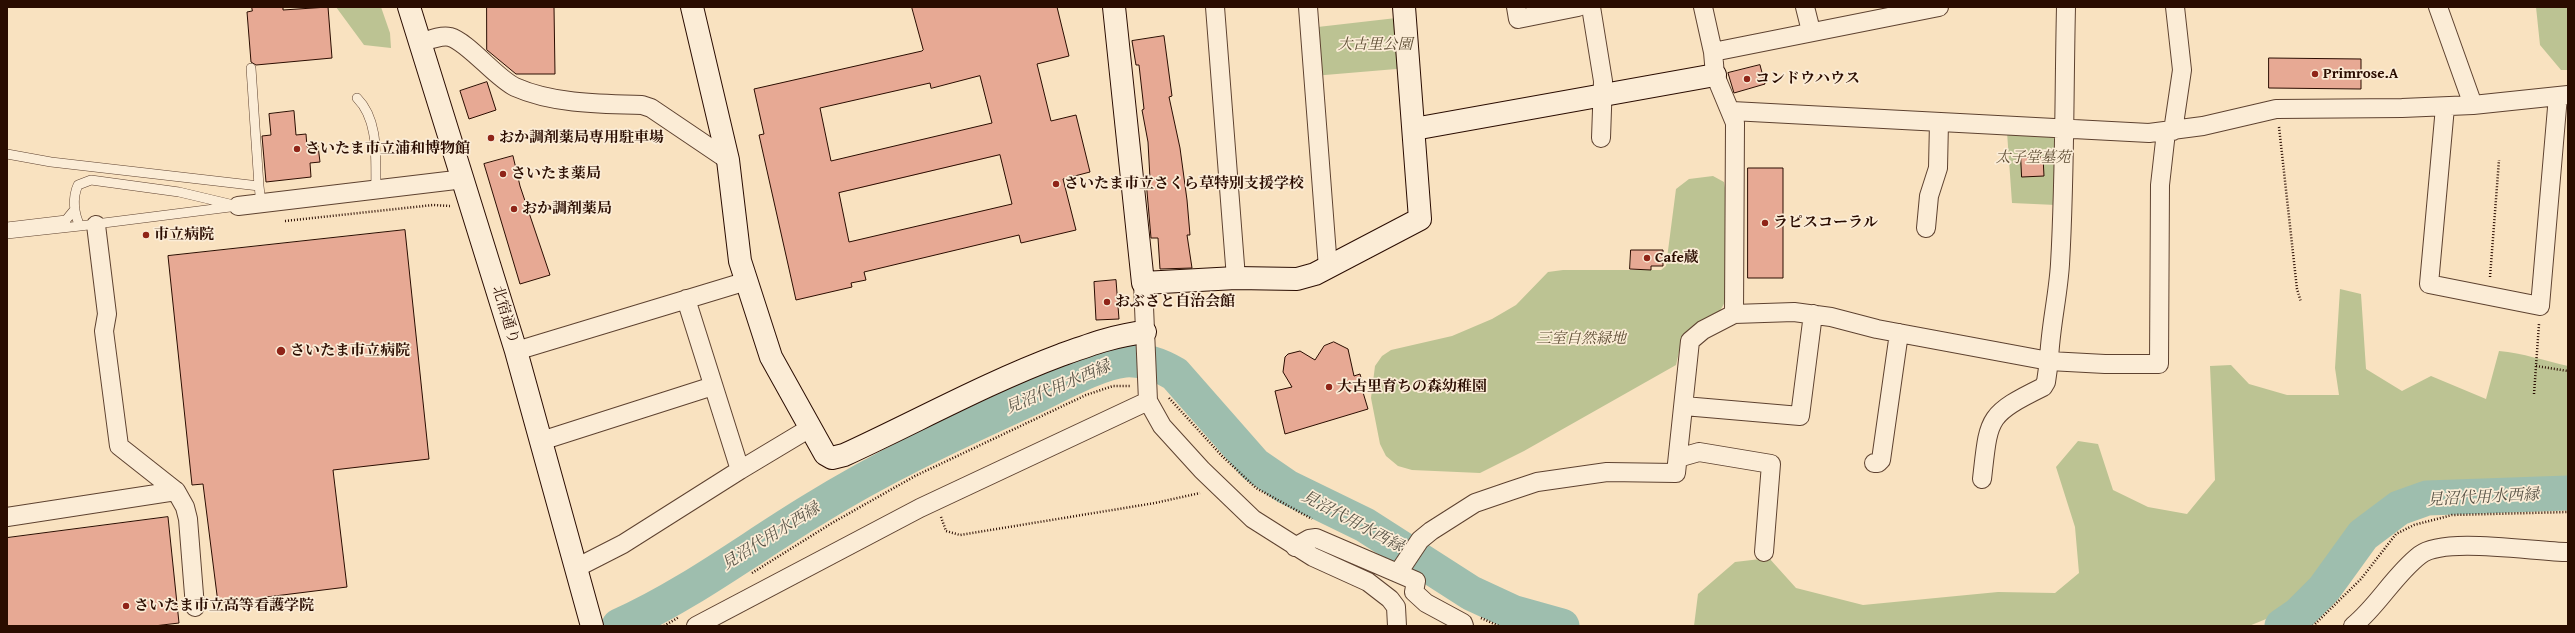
<!DOCTYPE html>
<html>
<head>
<meta charset="utf-8">
<style>
	body { margin:0 }
	#map { position:relative; width:2575px; height:633px; overflow:hidden; background:#f9e2c0; font-family:"Gentium Book Plus",serif }
	canvas { display:block }
	.frame { position:absolute; inset:0; border:8px solid #2a0c00; pointer-events:none }
</style>
</head>
<body>
<div id="map">
<canvas width="2575" height="633"></canvas>
<div class="frame"></div>
</div>
<script>
const context = document.querySelector('canvas').getContext('2d');
context.lineJoin = 'round';
function fillPath(path, color) {
  context.fillStyle = color;
  context.fill(path, 'evenodd');
}
function trace(path, color, width, dash) {
  context.strokeStyle = color;
  context.lineWidth = width;
  context.lineCap = dash ? 'butt' : 'round';
  context.setLineDash(dash || []);
  context.stroke(path);
}
function write(font, color, halo, rows, align = 'center') {
  context.font = font + ' "Gentium Book Plus","Noto Serif JP",serif';
  context.lineWidth = 3.5;
  context.setLineDash([]);
  context.textBaseline = 'middle';
  context.strokeStyle = halo;
  context.fillStyle = color;
  for (const [text, x, y, turn = 0] of rows) {
    context.save();
    context.translate(x, y);
    context.rotate((+turn || 0) * Math.PI / 180);
    context.textAlign = isNaN(turn) ? turn : align;
    if (halo) context.strokeText(text, 0, 0);
    context.fillText(text, 0, 0);
    context.restore();
  }
}
fillPath(new Path2D(`
	M336 7H381L390 33 391 48 364 45Z
	M2536 7H2568V70H2561L2540 45Z
	M1405 17 1408 68 1313 76 1309 28Z
	M2007 132 2054 135 2058 139 2056 205 2012 203Z
	M1713 176 1724 182 1726 194 1725 302 1720 311 1683 335 1676 365 1524 451 1480 473 1412 470 1398 466 1386 456 1380 444 1371 398 1375 366 1382 356 1391 350 1452 336 1492 319 1516 305 1548 272 1563 270H1661L1666 266 1676 189 1689 179Z
	M2340 289 2361 294 2366 369 2402 391 2431 376 2486 399 2499 351C2523 353 2545 361 2568 366V486L2551 484 2420 499 2335 556 2314 583 2288 610 2249 626H1694L1698 594 1735 562 1769 558 1796 588 1863 605 1998 592 2055 593 2079 573 2075 527 2056 467 2078 441 2098 444 2113 490 2148 507 2187 514 2215 480 2210 366 2231 365 2249 384 2287 395H2339L2335 368Z`), '#bcc393');
trace(new Path2D(`
	M619 626C688 595 747 550 811 511 880 468 954 433 1029 399 1053 388 1099 362 1125 360 1143 359 1160 365 1175 374L1255 465 1287 487 1365 525 1471 593 1512 612 1562 626
	M2282 626 2298 615 2324 589 2363 535 2399 508 2427 498 2568 493`), '#9ebeae', 35);
const building = new Path2D(`
	M252 7H283V10L328 7 332 58 256 65 251 62 247 12 252 11Z
	M487 7H554L555 74H516L487 50Z
	M912 7H1057L1069 56 1037 64 1051 121 1076 115 1090 172 1063 179 1076 230 1021 243 1019 235 864 272 866 280 851 283 852 287 796 300 759 135 764 134 754 89 922 51 923 50ZM980 76 992 123 831 161 820 108 930 83 931 88ZM1000 155 1012 204 849 242 839 193Z
	M1164 36 1172 96 1169 97 1180 148 1187 200 1190 235H1187L1192 268 1160 269 1158 238H1151L1146 180 1150 179 1148 142 1142 110 1144 109 1139 65H1136L1132 41Z
	M2269 58 2361 59V89L2269 88Z
	M1760 65 1765 84 1734 93 1728 73Z
	M487 82 496 110 469 119 460 91Z
	M294 111 296 135 306 134 307 147 318 146 320 162 310 163 311 177 266 182 262 136 271 135 269 114Z
	M513 156 520 186 550 275 520 284 484 164Z
	M2021 157H2043L2044 176 2022 177Z
	M1748 168H1783V278H1748Z
	M405 230 429 459 333 470 347 587 218 603 203 484 192 485 168 256Z
	M1631 250H1663V266H1651V270L1630 269Z
	M1116 280 1119 319 1096 320 1094 282Z
	M1334 342 1348 349 1354 376 1360 374 1364 388 1362 389 1368 409 1285 434 1275 391 1292 387 1283 372 1285 357 1288 354 1300 351 1315 360 1324 346Z
	M168 517 179 623 154 626H7V538Z`);
fillPath(building, '#e7a994');
trace(building, '#2a0c00', 1);
const lane = new Path2D(`
	M251 68 259 186
	M357 98C380 121 375 160 376 191
	M7 154 51 162 259 186 261 203
	M91 180 179 192 238 206 80 226C74 214 72 198 78 185Z
	M7 227 66 220 75 209
	M7 234 80 226`);
const street = new Path2D(`
	M1215 7 1236 278
	M1308 7 1328 268
	M1516 7 1518 19 1578 7
	M1591 7 1603 81 1601 138
	M1703 7 1713 52 1715 75 1735 123 1734 314
	M1805 7 1811 31
	M2066 7C2064 93 2065 179 2060 264 2058 297 2050 328 2049 361L2105 364H2159L2160 185 2166 132
	M2438 7 2473 105
	M420 43C429 40 441 35 450 37 468 42 496 78 515 87 553 104 601 104 642 105L651 108 728 160
	M1713 52 1939 7
	M2445 107 2429 284 2540 306 2558 96
	M1732 111 2149 133 2203 126 2276 109 2402 108 2473 105 2568 95
	M2173 131 2182 70 2175 7
	M238 206 464 179
	M96 225 107 314 104 331 119 446 176 491
	M1926 228 1929 196 1938 168 1939 122
	M1143 283 1148 401 1162 426 1202 470 1253 519 1313 557 1368 582 1390 599 1396 607 1397 626
	M516 351 747 281
	M1684 406 1800 416 1813 314
	M541 441 713 386
	M1678 458 1699 452 1771 464 1764 552
	M1874 463H1878L1881 460 1899 333
	M740 470 810 428
	M7 517 176 491 185 507 188 519 195 607
	M1295 547 1309 539 1316 538 1416 581 1414 592 1426 603 1463 623 1464 626
	M576 568 623 544 740 470 686 299
	M1398 573 1420 540 1431 531 1475 503 1510 491 1537 482 1607 472 1676 473 1690 341 1703 330 1734 314 1794 312 1831 317 1877 329 2049 361 2046 382 2043 387C1986 415 1989 418 1982 479
	M696 626 920 508 1148 401
	M2353 626C2378 606 2394 575 2420 555 2444 536 2535 552 2568 552`);
const secondary = new Path2D(`
	M409 7 516 351 592 626
	M692 7 728 160 740 261 771 357 825 454 832 458 844 455C916 422 986 383 1061 355 1089 345 1116 335 1145 332
	M1114 7 1143 283 1236 278 1297 279 1315 274 1420 219 1404 7
	M1414 129 1715 75`);
trace(lane, '#5e4230', 10);
trace(street, '#5e4230', 20);
trace(secondary, '#2a0c00', 24);
trace(new Path2D(`
	M2279 127 2297 289 2301 302
	M285 221 433 205 450 206
	M2490 277 2499 160
	M2536 366 2568 371
	M2534 394 2539 324
	M1169 398 1222 456 1256 488 1312 519
	M941 517 946 531 960 535 1155 503 1200 493
	M752 573 832 523 915 476 1086 395 1113 386H1130
	M1481 618 1499 626
	M664 626 679 617
	M2313 626 2361 579 2396 534 2414 525 2452 515 2568 512`), '#2a0c00', 2.5, [1, 2]);
trace(lane, '#fbecd6', 9);
trace(street, '#fbecd6', 18);
trace(secondary, '#fbecd6', 22);
for (const [x, y, r, color] of [
	[2315,74,4,"#8f2418"],
	[1747,79,4,"#8f2418"],
	[491,138,4,"#8f2418"],
	[297,149,4,"#8f2418"],
	[503,174,4,"#8f2418"],
	[1056,184,4,"#8f2418"],
	[514,209,4,"#8f2418"],
	[1765,223,4,"#8f2418"],
	[146,235,4,"#8f2418"],
	[1647,258,4,"#8f2418"],
	[1107,302,4,"#8f2418"],
	[281,351,5,"#8f2418"],
	[1329,387,4,"#8f2418"],
	[126,606,4,"#8f2418"]
]) {
  const dot = new Path2D();
  dot.arc(x, y, r, 0, 2 * Math.PI);
  context.fillStyle = color;
  context.fill(dot);
  trace(dot, '#fbecd6', 1.5);
}
write('italic 15px', '#5d4c33', '#fbecd6', [
	["大古里公園",1375,45],
	["太子堂墓苑",2033,158],
	["三室自然緑地",1581,339]
]);
write('bold 15px', '#2a0c00', '#fbecd6', [
	["Primrose.A",2323,74],
	["コンドウハウス",1755,79],
	["おか調剤薬局専用駐車場",499,138],
	["さいたま市立浦和博物館",305,149],
	["さいたま薬局",511,174],
	["さいたま市立さくら草特別支援学校",1064,184],
	["おか調剤薬局",522,209],
	["ラピスコーラル",1773,223],
	["市立病院",154,235],
	["Cafe蔵",1655,258],
	["おぶさと自治会館",1115,302],
	["さいたま市立病院",290,351],
	["大古里育ちの森幼稚園",1337,387],
	["さいたま市立高等看護学院",134,606]
], 'left');
write('15px', '#2a0c00', '#fbecd6', [
	["北宿通り",505,315,73]
]);
write('italic 16px', '#585346', '#fbecd6', [
	["見沼代用水西縁",1058,388,-23],
	["見沼代用水西縁",2483,498,-3],
	["見沼代用水西縁",1352,522,28],
	["見沼代用水西縁",771,537,-32]
]);
</script>
</body>
</html>
